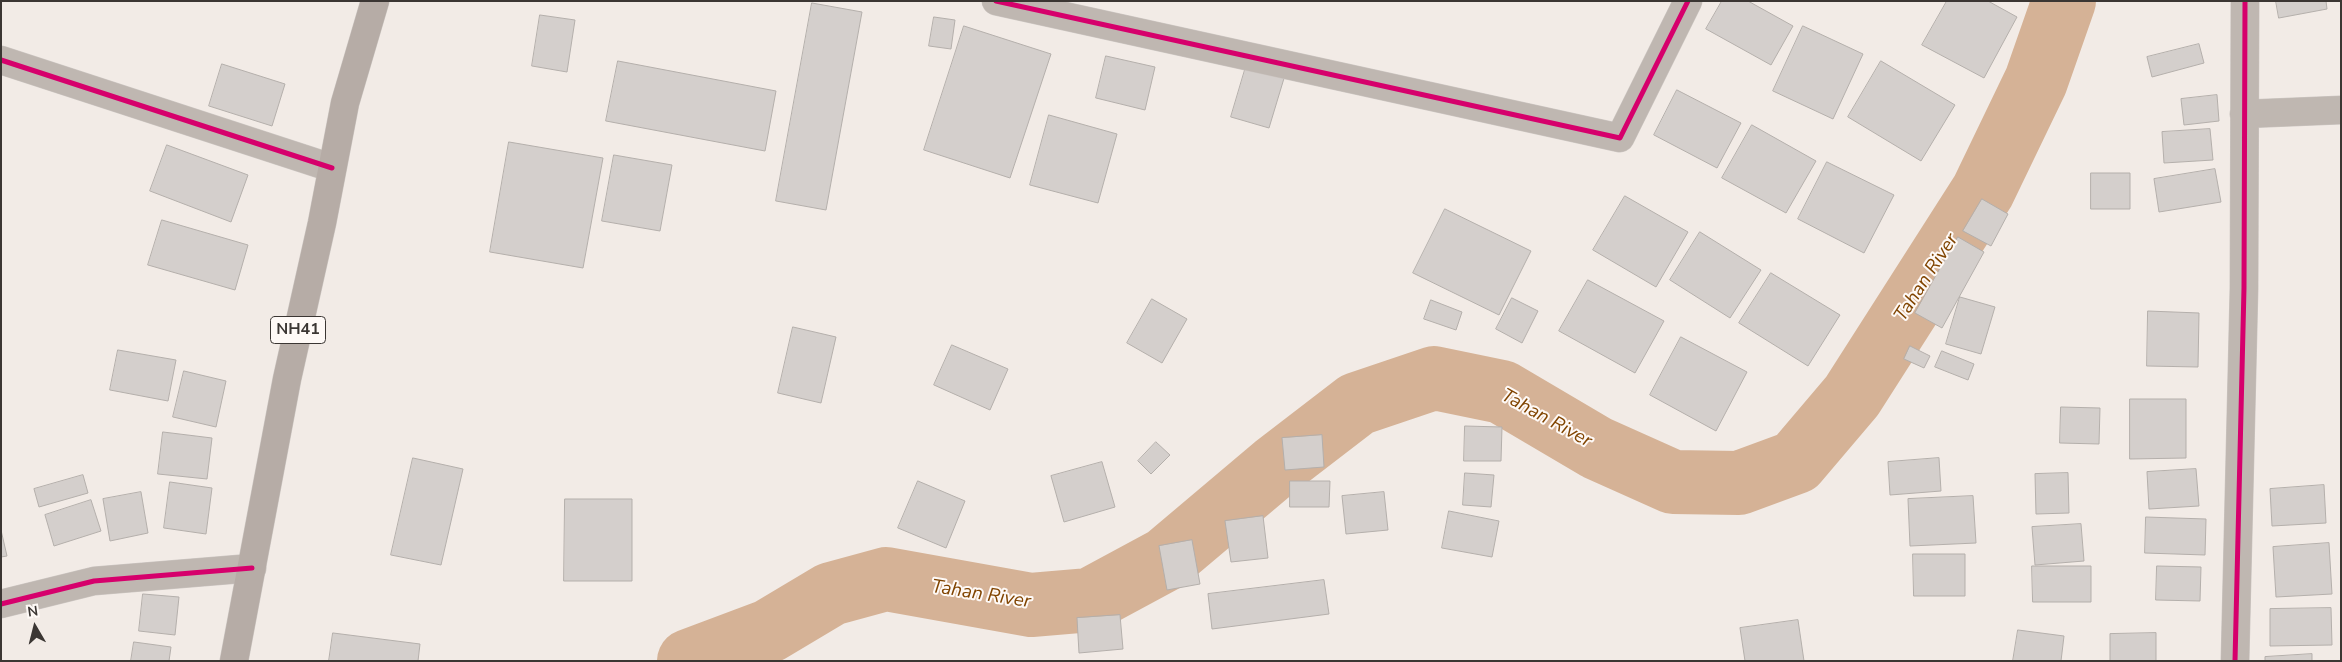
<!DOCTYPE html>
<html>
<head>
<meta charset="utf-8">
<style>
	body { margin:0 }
	#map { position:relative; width:2342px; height:662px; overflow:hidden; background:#f2ebe6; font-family:"Nunito Sans",sans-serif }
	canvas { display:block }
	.frame { position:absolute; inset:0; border:2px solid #3b3633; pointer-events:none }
	.north { position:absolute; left:10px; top:602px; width:50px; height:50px; -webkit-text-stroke:4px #fef9f6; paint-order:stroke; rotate:352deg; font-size:14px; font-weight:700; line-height:20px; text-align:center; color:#3b3633 }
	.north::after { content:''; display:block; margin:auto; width:18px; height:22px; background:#3b3633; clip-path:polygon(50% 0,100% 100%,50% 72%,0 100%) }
</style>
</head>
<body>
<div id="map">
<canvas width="2342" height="662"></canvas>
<div class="frame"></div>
<div class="north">N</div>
</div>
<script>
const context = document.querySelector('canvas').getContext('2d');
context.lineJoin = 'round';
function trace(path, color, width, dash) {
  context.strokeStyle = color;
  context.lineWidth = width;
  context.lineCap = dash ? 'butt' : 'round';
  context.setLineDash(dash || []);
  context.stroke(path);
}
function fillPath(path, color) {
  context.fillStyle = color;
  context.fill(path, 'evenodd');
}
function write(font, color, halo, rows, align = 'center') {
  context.font = font + ' "Nunito Sans",sans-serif';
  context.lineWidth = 4;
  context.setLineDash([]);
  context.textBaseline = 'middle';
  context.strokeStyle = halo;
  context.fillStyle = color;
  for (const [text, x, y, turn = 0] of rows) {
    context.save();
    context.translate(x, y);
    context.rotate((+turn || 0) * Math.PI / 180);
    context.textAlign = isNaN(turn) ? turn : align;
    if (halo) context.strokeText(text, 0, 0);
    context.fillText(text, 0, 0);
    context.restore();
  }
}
trace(new Path2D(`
	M689 661 769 631 831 594 886 579 1031 605 1090 600 1166 559 1275 467 1357 404 1434 378 1502 392 1597 448 1673 482 1739 483 1796 462 1852 396 1983 191 2036 81 2064 1`), '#d5b296', 64);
const building = new Path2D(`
	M1722 1H1748L1793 26 1771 65 1706 29Z
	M1947 1H1988L2017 17 1984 78 1922 45Z
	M2276 1H2326L2327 9 2279 18Z
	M812 3 862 12 826 210 776 201Z
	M540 15 575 20 567 72 532 66Z
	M934 17 955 20 951 49 929 46Z
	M964 26 1051 54 1010 178 924 150Z
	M1803 26 1863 54 1833 119 1773 91Z
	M2199 44 2204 63 2152 77 2147 57Z
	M1106 56 1155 67 1145 110 1096 98Z
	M618 61 776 91 765 151 606 121Z
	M1881 61 1955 105 1921 161 1848 117Z
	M1247 63 1285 75 1269 128 1231 117Z
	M222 64 285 84 272 126 209 106Z
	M1677 90 1741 123 1717 168 1654 135Z
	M2217 95 2219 121 2184 125 2181 99Z
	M1049 115 1117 134 1098 203 1030 185Z
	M1752 125 1816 161 1786 213 1722 178Z
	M2210 129 2213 160 2164 163 2162 132Z
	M509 142 603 158 583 268 490 252Z
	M167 145 248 175 231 222 150 191Z
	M614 155 672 165 660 231 602 221Z
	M1827 162 1894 195 1864 253 1798 219Z
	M2215 169 2221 202 2159 212 2154 179Z
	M2091 173H2130V209H2091Z
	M1625 196 1688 232 1656 287 1593 250Z
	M1982 199 2008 214 1991 246 1963 231Z
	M1445 209 1531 251 1499 315 1413 273Z
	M162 220 248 245 235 290 148 265Z
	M1700 232 1761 270 1730 318 1670 280Z
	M1958 237 1984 252 1942 328 1915 313Z
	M1771 273 1840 315 1808 366 1739 323Z
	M1588 280 1664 321 1635 373 1559 331Z
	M1960 297 1995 307 1981 354 1946 344Z
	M1512 298 1538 311 1522 343 1496 329Z
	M1152 299 1187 319 1162 363 1127 343Z
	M1431 300 1462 312 1456 330 1424 319Z
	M2148 311 2199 313 2198 367 2147 366Z
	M793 327 836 337 821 403 778 393Z
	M1681 337 1747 372 1716 431 1650 395Z
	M952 345 1008 369 990 410 934 385Z
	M1910 346 1930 356 1924 368 1904 359Z
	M118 350 176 360 168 401 110 390Z
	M1942 351 1974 364 1968 380 1935 367Z
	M184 371 226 381 216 427 173 417Z
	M2130 399H2186V458L2130 459Z
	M2061 407 2100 408 2099 444 2060 443Z
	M1465 426 1502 427 1501 461H1464Z
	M163 432 212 438 207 479 158 474Z
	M1322 435 1324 467 1285 470 1282 438Z
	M1156 442 1170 455 1151 474 1138 461Z
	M413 458 463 469 441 565 391 555Z
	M1939 458 1941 491 1890 495 1888 462Z
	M1102 462 1115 507 1064 522 1051 476Z
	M2196 469 2199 506 2149 509 2147 472Z
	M1465 473 1494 475 1491 507 1463 505Z
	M2068 473 2069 513 2036 514 2035 474Z
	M83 475 88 493 39 507 34 489Z
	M918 481 965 501 946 548 898 528Z
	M1290 481H1330L1329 507H1290Z
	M170 482 212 488 206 534 164 528Z
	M2324 485 2326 523 2272 526 2270 489Z
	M141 492 148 533 110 541 103 499Z
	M1384 492 1388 530 1346 534 1342 496Z
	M1973 496 1976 543 1910 546 1908 499Z
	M565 499H632V581H564Z
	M91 500 101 531 54 546 45 515Z
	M1449 511 1499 521 1492 557 1442 548Z
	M1263 516 1268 558 1231 562 1225 521Z
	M2146 517 2206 519 2205 555 2145 553Z
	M2081 524 2084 561 2035 565 2032 527Z
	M1 530 7 556 1 557Z
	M1192 540 1200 584 1167 590 1159 546Z
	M2329 543 2332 594 2276 597 2273 547Z
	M1913 554H1965V596H1914Z
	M2032 566H2091V602H2033Z
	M2157 566 2201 567 2200 601 2156 600Z
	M1324 580 1329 614 1212 629 1208 594Z
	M143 594 179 597 175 635 139 631Z
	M2331 608 2332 645 2270 646V609Z
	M1120 615 1123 649 1079 653 1077 618Z
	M1798 620 1804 661H1745L1740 628Z
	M2018 630 2064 636 2061 661H2013Z
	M333 633 420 644 418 661H329Z
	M2156 633V661H2110V634Z
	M134 642 171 647 169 661H131Z
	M2312 654V661H2265V657Z`);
fillPath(building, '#d4cfcc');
trace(building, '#b4afab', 1);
const minor = new Path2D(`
	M996 1 1620 138 1688 1
	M1 60 332 168
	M2244 114 2341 110
	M1 604 94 581 252 568
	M2235 661 2244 288 2245 1`);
const trunk = new Path2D(`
	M234 661 287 379 322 223 345 103 375 1`);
trace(minor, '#cdc7c3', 29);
trace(trunk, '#cdc7c3', 29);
trace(minor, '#bfb7b1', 28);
trace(trunk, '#b6aca6', 28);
trace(new Path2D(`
	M996 1 1620 138 1688 1
	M1 60 332 168
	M1 604 94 581 252 568
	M2235 661 2244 288 2245 1`), '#d6006c', 5);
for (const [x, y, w] of [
	[298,330,55]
]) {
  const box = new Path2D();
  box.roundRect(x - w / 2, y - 13.5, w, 27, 4);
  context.fillStyle = '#fef9f6';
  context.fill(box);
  trace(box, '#3b3633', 1);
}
write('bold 16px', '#3b3633', null, [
	["NH41",298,330]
]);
write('italic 19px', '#804400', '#fef9f6', [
	["Tahan River",1927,278,-57],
	["Tahan River",1546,419,29],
	["Tahan River",981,595,9]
]);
</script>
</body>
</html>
